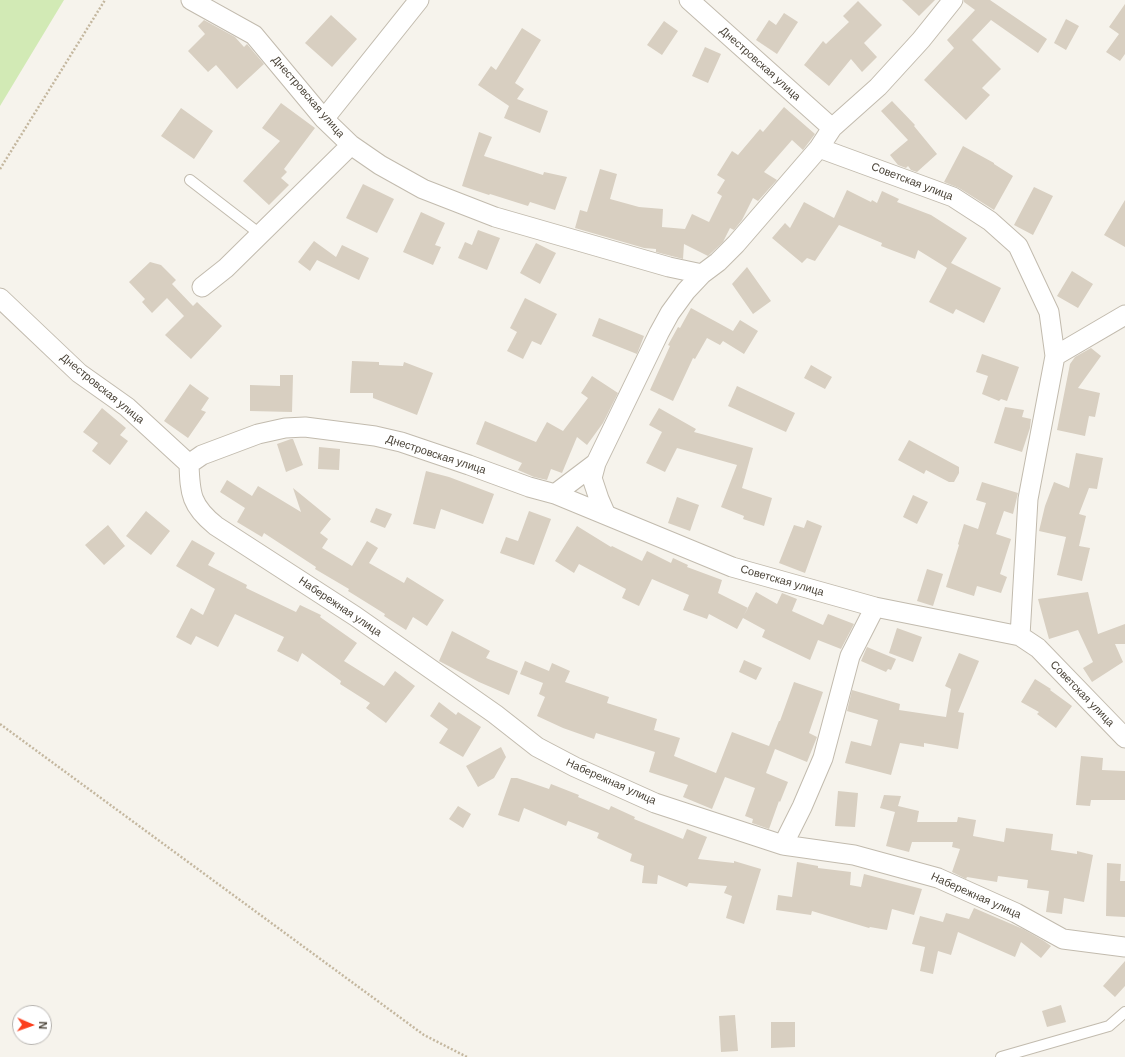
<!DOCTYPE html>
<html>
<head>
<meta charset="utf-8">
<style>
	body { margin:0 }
	#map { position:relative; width:1125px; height:1057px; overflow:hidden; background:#f6f3ec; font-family:Arial,sans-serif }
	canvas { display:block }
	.north { position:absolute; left:12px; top:1005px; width:40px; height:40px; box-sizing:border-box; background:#fff; border:1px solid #b7b4b0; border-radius:50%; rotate:92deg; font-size:11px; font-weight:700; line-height:16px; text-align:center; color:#4b4439 }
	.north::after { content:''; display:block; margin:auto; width:14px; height:18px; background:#fc3f1d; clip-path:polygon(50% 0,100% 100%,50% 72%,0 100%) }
</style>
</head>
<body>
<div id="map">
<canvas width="1125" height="1057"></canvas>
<div class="north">N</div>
</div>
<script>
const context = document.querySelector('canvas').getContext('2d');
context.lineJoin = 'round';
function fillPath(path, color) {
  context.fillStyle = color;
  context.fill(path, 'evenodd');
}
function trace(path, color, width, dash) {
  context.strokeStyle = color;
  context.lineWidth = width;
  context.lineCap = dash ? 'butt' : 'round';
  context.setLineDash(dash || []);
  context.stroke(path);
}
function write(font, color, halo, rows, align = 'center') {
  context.font = font + ' Arial,sans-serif';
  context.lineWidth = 4;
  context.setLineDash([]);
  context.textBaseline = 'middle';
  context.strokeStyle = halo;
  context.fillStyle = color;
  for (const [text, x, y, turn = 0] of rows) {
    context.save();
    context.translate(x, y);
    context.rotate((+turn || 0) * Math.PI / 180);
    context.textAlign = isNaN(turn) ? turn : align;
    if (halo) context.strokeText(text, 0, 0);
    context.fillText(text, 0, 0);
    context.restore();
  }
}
fillPath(new Path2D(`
	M0 0H64L0 106Z`), '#d2eab5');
fillPath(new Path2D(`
	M902 0H935L919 16Z
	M964 0H990L1047 39 1038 53 991 20 972 40 1001 69 982 88 990 95 966 120 924 80 954 48 947 40 975 10 964 2Z
	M858 1 882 25 864 43 877 57 862 72 851 59 829 86 804 65 823 41 826 44 849 22 843 16Z
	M1125 4V54L1120 61 1106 52 1119 34 1109 27Z
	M784 13 798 22 777 54 756 40 769 20 776 25Z
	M331 15 357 39 332 67 305 43Z
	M1066 19 1079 26 1066 50 1054 43Z
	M204 20 235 37 244 47 247 44 264 64 237 89 216 65 208 72 188 51 205 34 198 26Z
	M664 21 678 31 662 55 647 45Z
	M522 28 541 40 515 83 524 89 517 99 548 111 540 133 504 118 509 106 478 85 491 66 496 70Z
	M705 47 721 54 708 83 692 76Z
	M892 101 915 125 914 126 937 154 917 172 911 170 908 166 906 168 898 165 890 155 908 140 881 111Z
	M281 103 315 128 284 169 287 172 281 178 289 185 269 205 243 181 280 141 262 128Z
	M784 107 815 134 803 150 792 140 764 172 777 180 758 201 753 198 742 220 734 230 730 228 723 242 708 256 684 244 683 259 656 252V249L644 248 575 228 580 210 587 212 600 169 617 174 610 199 639 207 663 209 662 227 685 229 692 214 709 222 722 196 717 193 725 180 717 175 732 151 738 155 760 129 763 132Z
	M181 108 213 131 194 159 161 136Z
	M479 132 492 137 484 156 543 175 544 172 567 177 555 210 530 202 528 206 490 194 489 195 462 186Z
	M963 146 994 163V164L1013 176 994 210 959 188 944 182Z
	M363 184 394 199 377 233 346 218Z
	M1034 187 1053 196 1033 235 1014 225Z
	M847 190 871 202 872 200 877 203 882 191 899 199 897 202 931 215 967 238 951 263 1001 288 984 323 956 309 953 314 929 302 947 268 918 250 915 259 881 246 882 243 839 225 815 261 807 258 802 263 772 238 785 223 790 228 804 202 834 218Z
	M1125 200V247L1104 235Z
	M421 212 445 223 435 245 441 247 433 265 403 252Z
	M478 230 500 238 487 270 458 258 465 242 472 245Z
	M314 241 336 257 342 245 369 258 359 280 317 260 310 271 298 262Z
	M536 243 556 253 540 284 520 273Z
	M150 262 161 265 176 280 172 284 193 306 197 302 222 326 191 359 165 335 184 316 167 298 152 313 142 302 145 299 129 282Z
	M747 267 771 301 753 314 732 284Z
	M1072 271 1093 284 1078 308 1057 296Z
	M525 298 557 314 541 345 532 341 523 359 507 351 517 332 510 328Z
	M691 308 733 331 740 320 758 331 744 354 723 341 720 345 707 338 695 359 693 358 673 401 650 390 670 346 668 345 678 327 680 328Z
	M599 318 644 336 637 354 592 336Z
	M1091 348 1101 356 1078 388 1100 393 1095 417 1089 416 1085 436 1057 430 1070 364 1075 357Z
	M982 354 1019 367 1007 401 1001 399 999 401 982 394 988 376 976 372Z
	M352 361 379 362V365L403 366 404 362 433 373 417 415 373 398V393H350Z
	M811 365 832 377 825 389 804 378Z
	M280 375H293L292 412 250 411V385L280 386Z
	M592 376 618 393 603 423 587 445 577 437 562 473 551 469 547 480 534 477 518 470 522 463 476 444 485 421 536 442 547 422 563 431 588 398 581 393Z
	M190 384 209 398 201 410 206 412 188 438 164 421Z
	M737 386 795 413 786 432 728 406Z
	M1005 407 1024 410 1022 417 1031 419 1030 428 1022 452 994 443Z
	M102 408 126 428 120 435 128 441 110 465 92 451 98 443 83 432Z
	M659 408 696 429 694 432 753 448 742 488 772 498 764 526 743 519 744 516 721 507 737 465 677 448 665 472 646 463 662 432 649 425Z
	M291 439H293L303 465 286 472 277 444Z
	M909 440 959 467V473L954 482H949L926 470 924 474 898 460Z
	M319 447 340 449 339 470 318 469Z
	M1076 453 1103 458 1097 489 1089 488 1079 514 1086 516 1079 546 1090 548 1082 581 1057 575 1066 537 1039 531 1045 506 1054 482 1069 488Z
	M426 471 449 477 494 494 483 524 441 509 435 529 413 524Z
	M227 480 252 496 258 486 301 512 293 488 331 519 320 533 328 539 322 548 352 566 367 541 378 548 369 563 404 583 407 577 444 600 427 626 413 617 406 630 384 616 385 614 348 591 349 589 315 569 316 567 264 533 262 537 237 522 245 508 220 492Z
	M982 482 1018 493 1013 514 1004 511 996 534 1011 539 1000 574 1007 577 1001 593 977 586 974 596 946 587 959 545 958 544 964 524 978 529 986 503 976 500Z
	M913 495 928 502 917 524 903 517Z
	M677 497 699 505 690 531 668 523Z
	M376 508 392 514 385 528 370 522Z
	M146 511 170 531 151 555 126 536Z
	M529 511 551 519 534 565 500 553 506 537 518 541Z
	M807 520 822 526 805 573 779 563 794 525 804 528Z
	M108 525 125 546 104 565 85 545Z
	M577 526 611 547 612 546 642 561 647 551 671 563 673 558 688 565 687 567 722 580 718 593 748 608 744 615 756 592 777 604 782 593 797 599 792 611 823 625 828 614 854 624 841 649 818 640 810 660 762 637 765 630 743 618 737 629 709 614 707 619 683 610 689 595 652 579 639 606 622 598 626 589 579 564 574 573 555 561Z
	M192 540 215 553 208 565 247 585 246 588 296 612 300 605 321 615 320 617 357 643 344 661 384 686 395 671 415 686 386 723 366 708 370 703 340 684 341 681 302 653 298 662 277 651 284 637 235 614 218 647 196 636 191 645 176 637 191 608 203 615 215 589 176 566Z
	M927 569 943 574 933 606 917 601Z
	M1088 592 1098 634 1125 624V644H1115L1123 662 1092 682 1083 668 1093 662 1078 630 1049 639 1038 599Z
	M897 628 922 637 913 662 889 653Z
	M452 631 490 651 486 658 518 671 509 695 479 682 439 661Z
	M867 647 896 659 891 670 888 669 886 672 861 661Z
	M959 653 979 661 958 712 964 713 958 749 924 743V747L900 743 891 775 845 763 851 741 871 746 878 720 847 711 852 690 900 704 899 710 946 717 951 689 945 686Z
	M744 660 762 668 756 680 739 672Z
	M525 661 549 671 552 663 570 671 565 682 609 697 607 703 657 719 654 730 680 738 674 756 716 773 732 732 769 746 779 721H780L794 682 823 692 809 733 817 737 807 762 775 749 766 773 788 782 780 802 779 801 769 829 752 823 753 819 745 816 755 788 725 777 712 809 683 797 688 785 649 772 655 752 596 733 594 739 563 728 537 716 545 697 539 694 543 683 520 674Z
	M1035 679 1051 689 1050 690 1072 706 1056 728 1037 714 1039 712 1021 702Z
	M439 702 456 715 458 712 481 727 463 757 439 743 448 729 430 716Z
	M501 747 506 757 494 778 478 787 466 766Z
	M1081 756 1103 758 1102 770 1125 771V800H1091L1090 806 1076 805Z
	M511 778H517L549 789 551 784 579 795 578 797 609 810 611 806 635 817 634 819 683 839 687 829 707 837 698 859 734 863V861L761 869 744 924 726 918 732 896 724 893 727 886 689 883 687 887 658 875 657 884 642 883 644 866 630 861 632 854 597 838 599 833 568 821 566 826 524 808 519 822 498 815Z
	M838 791 858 793 855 827 835 826Z
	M884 795 901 796 898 806 919 811 917 822H957L958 817 976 820 973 836 1004 842 1006 828 1053 834 1051 850 1077 854V851L1093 855 1084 902 1064 898 1062 914 1046 912 1049 891 1027 888 1028 880 998 876 997 882 967 877 966 879 952 872 960 849 952 847 953 842H912L909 852 886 846 895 812 880 808Z
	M458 806 471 814 463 828 449 819Z
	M797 862 818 866V868L851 872 850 885 861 887 864 874 922 889 914 915 892 909 887 930 870 927 869 928 812 911 811 915 776 910 778 895 792 897Z
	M1107 863 1121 864 1120 881H1125V917L1106 916Z
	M974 908 1023 929 1044 941 1051 946 1041 958 1021 942 1015 957 958 932 951 955 938 951 933 974 920 971 925 947 912 944 920 916 943 922 946 913 969 919Z
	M1125 961V986L1115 997 1103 986Z
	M1061 1005 1066 1022 1047 1027 1042 1011Z
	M735 1015 738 1051 721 1052 719 1016Z
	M771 1022H795V1047L771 1048Z`), '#d8cfc1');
const lane = new Path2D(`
	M190 180 260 234
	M1001 1057 1109 1026 1125 1012`);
const street = new Path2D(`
	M191 0 254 35 324 119 351 145 380 165 423 189 495 217 669 267 702 274
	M689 0 832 128
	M324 119 419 0
	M819 148 953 197 990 221 1018 246 1049 312 1055 356 1028 499 1020 636
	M202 287 226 268 351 145
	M0 298 79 373 127 407 189 464
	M1055 356 1125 315
	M596 463 592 478 599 499 606 515
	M189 464C190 494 191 506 216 526L355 616 495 714 537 747 575 767 655 803 783 845 854 855 938 878 1016 913 1063 939 1125 947
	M189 464 202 455 258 434 285 428 305 427 375 436 401 442 469 465 529 487 555 494 732 567 875 607 1020 636 1038 648 1125 738
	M555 494 596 463 659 333 670 313 686 291 702 274 718 262 736 244 819 148 832 128 878 87 921 40 953 0
	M783 845 802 807 823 758 850 656 875 607`);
trace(lane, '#c2bbae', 12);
trace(street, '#c2bbae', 21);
trace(new Path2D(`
	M0 169 105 0
	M0 724 424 1035 467 1057`), '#c4b79f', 2.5, [2, 2]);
trace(lane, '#fff', 10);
trace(street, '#fff', 19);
write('11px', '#4b4439', '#fff', [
	["Днестровская улица",760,64,42],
	["Днестровская улица",308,97,49],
	["Советская улица",912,182,21],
	["Днестровская улица",102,389,39],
	["Днестровская улица",436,455,18],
	["Советская улица",782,581,16],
	["Набережная улица",340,607,34],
	["Советская улица",1082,694,46],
	["Набережная улица",611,782,24],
	["Набережная улица",976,896,24]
]);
</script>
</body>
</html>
